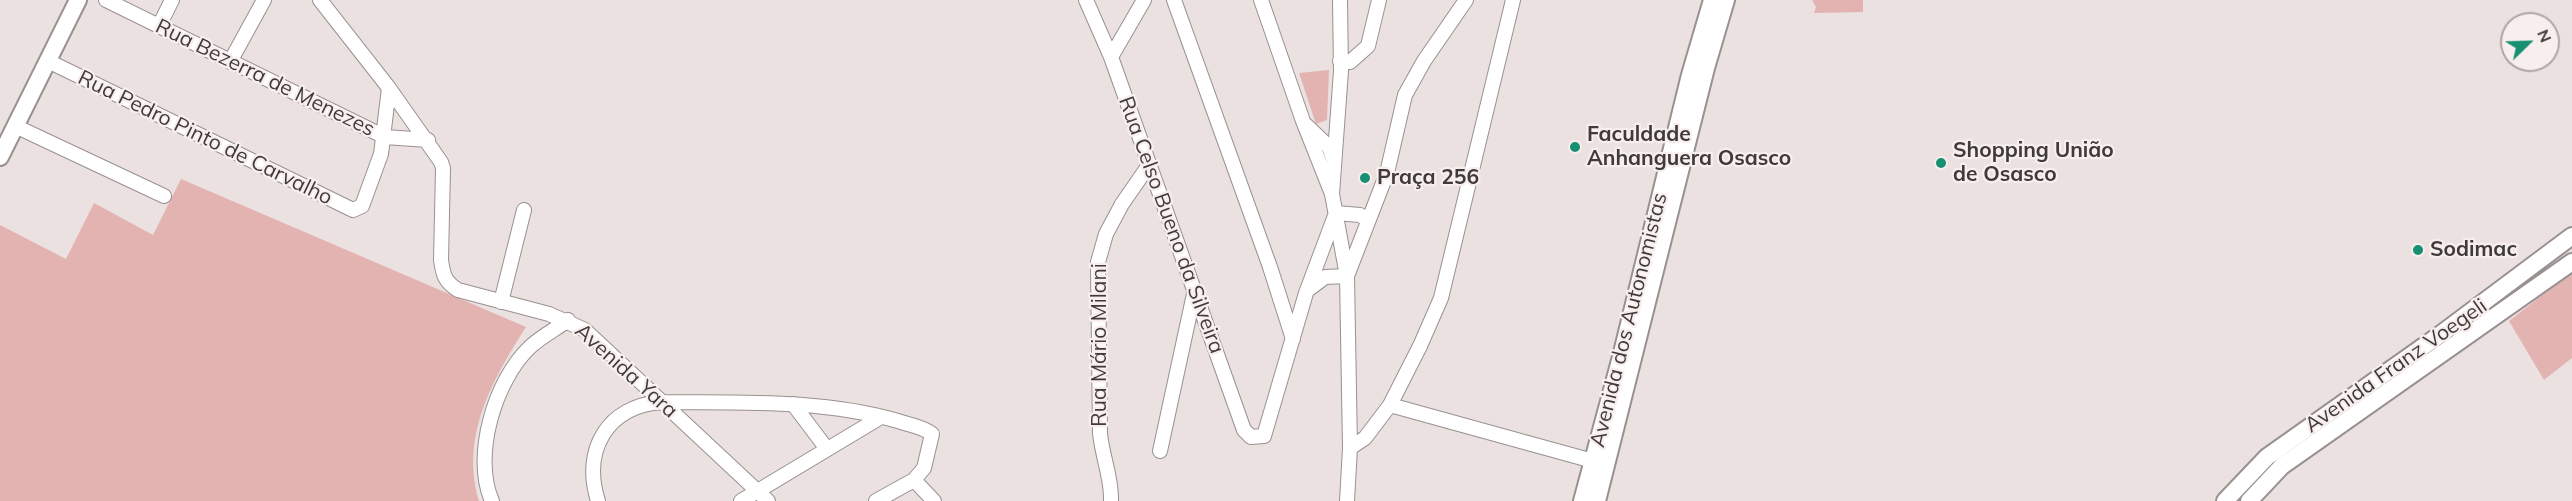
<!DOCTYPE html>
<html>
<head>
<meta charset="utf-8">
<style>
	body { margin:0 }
	#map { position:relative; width:2572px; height:501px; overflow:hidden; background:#eae1e0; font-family:Mulish,sans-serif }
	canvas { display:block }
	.north { position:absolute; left:2500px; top:12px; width:60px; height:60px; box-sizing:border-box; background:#f8eeed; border:2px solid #aea6a6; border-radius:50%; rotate:67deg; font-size:16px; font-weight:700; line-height:24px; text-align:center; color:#3f3b3b }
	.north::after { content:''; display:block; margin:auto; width:21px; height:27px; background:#168f72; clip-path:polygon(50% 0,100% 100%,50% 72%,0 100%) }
</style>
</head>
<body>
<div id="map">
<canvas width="2572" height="501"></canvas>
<div class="north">N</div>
</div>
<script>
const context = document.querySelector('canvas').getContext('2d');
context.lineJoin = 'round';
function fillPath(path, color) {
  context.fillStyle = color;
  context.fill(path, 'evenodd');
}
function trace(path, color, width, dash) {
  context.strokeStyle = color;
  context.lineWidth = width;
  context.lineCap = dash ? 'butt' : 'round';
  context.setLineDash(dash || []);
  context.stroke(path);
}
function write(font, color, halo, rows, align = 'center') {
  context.font = font + ' Mulish,sans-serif';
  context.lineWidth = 4.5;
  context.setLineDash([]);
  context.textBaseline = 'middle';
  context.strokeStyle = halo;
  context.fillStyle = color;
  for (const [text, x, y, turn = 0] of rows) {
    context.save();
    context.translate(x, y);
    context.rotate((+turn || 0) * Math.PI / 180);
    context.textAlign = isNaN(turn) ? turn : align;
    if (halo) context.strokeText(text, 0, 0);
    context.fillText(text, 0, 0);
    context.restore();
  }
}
fillPath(new Path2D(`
	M1812 0H1863V12L1814 13 1816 7Z
	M1329 70 1327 120 1316 124 1299 73Z
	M181 179 526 327C492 380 460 437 479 501H0V225L66 259 94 203 153 235Z
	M2572 272V358L2544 380 2509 321Z`), '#e3b3b1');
const minor = new Path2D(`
	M106 0 385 137 428 140
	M320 0 389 88 441 162 443 168 441 260C443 275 445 282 458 290L549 314 585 330 768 501
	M1086 0 1111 57 1244 430 1251 437 1264 436 1306 293 1336 213
	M1174 0 1270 267 1293 339
	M1261 0 1303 121 1332 194
	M1340 0 1341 71 1332 194 1347 276 1350 448 1347 501
	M159 26 172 0
	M1111 57 1144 0
	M48 61 353 210 362 206 381 154 389 88
	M1340 61 1350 62 1368 46 1379 0
	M230 62 264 0
	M1306 125 1329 147 1334 161
	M15 126 164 196
	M1336 213 1360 215 1368 220
	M1309 289 1325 277 1347 276 1387 173 1405 95 1424 61 1466 0
	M501 302 524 210
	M793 404 827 449
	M1390 405 1593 461
	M1350 448 1365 438 1390 405 1420 346 1441 298 1513 0
	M1160 451 1194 294
	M492 501C472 456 495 380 530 347 542 336 556 329 568 320
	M598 501C582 450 607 406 662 402 741 403 821 399 898 421 909 425 922 426 932 434L924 468 914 480
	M741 501 881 417
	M876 501 914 480 934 501
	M1111 501C1112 478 1102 456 1100 433L1098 262 1106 234 1122 204 1149 165`);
const major = new Path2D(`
	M0 157 78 0
	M1582 501 1622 353 1690 75 1712 0
	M1597 501 1706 68 1726 0
	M2225 501 2267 457 2441 334 2572 236
	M2249 501 2282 466 2572 262`);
trace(minor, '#999190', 16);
trace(major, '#999190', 20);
trace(minor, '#fff', 14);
trace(major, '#fff', 16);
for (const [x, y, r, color] of [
	[1575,147,6,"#168f72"],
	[1941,163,6,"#168f72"],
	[1365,178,6,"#168f72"],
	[2418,250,6,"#168f72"]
]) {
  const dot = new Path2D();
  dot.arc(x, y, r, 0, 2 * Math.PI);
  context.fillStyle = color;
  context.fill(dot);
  trace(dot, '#f8eeed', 2);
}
write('21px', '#3f3b3b', '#f8eeed', [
	["Rua Bezerra de Menezes",265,78,26],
	["Rua Pedro Pinto de Carvalho",205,138,26],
	["Rua Celso Bueno da Silveira",1171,225,70],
	["Avenida dos Autonomistas",1629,320,-76],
	["Rua Mário Milani",1100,345,-90],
	["Avenida Franz Voegeli",2396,366,-35],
	["Avenida Yara",626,371,42]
]);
write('bold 21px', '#3f3b3b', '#f8eeed', [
	["Faculdade",1587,135],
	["Anhanguera Osasco",1587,159],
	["Shopping União",1953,151],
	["de Osasco",1953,175],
	["Praça 256",1377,178],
	["Sodimac",2430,250]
], 'left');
</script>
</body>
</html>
